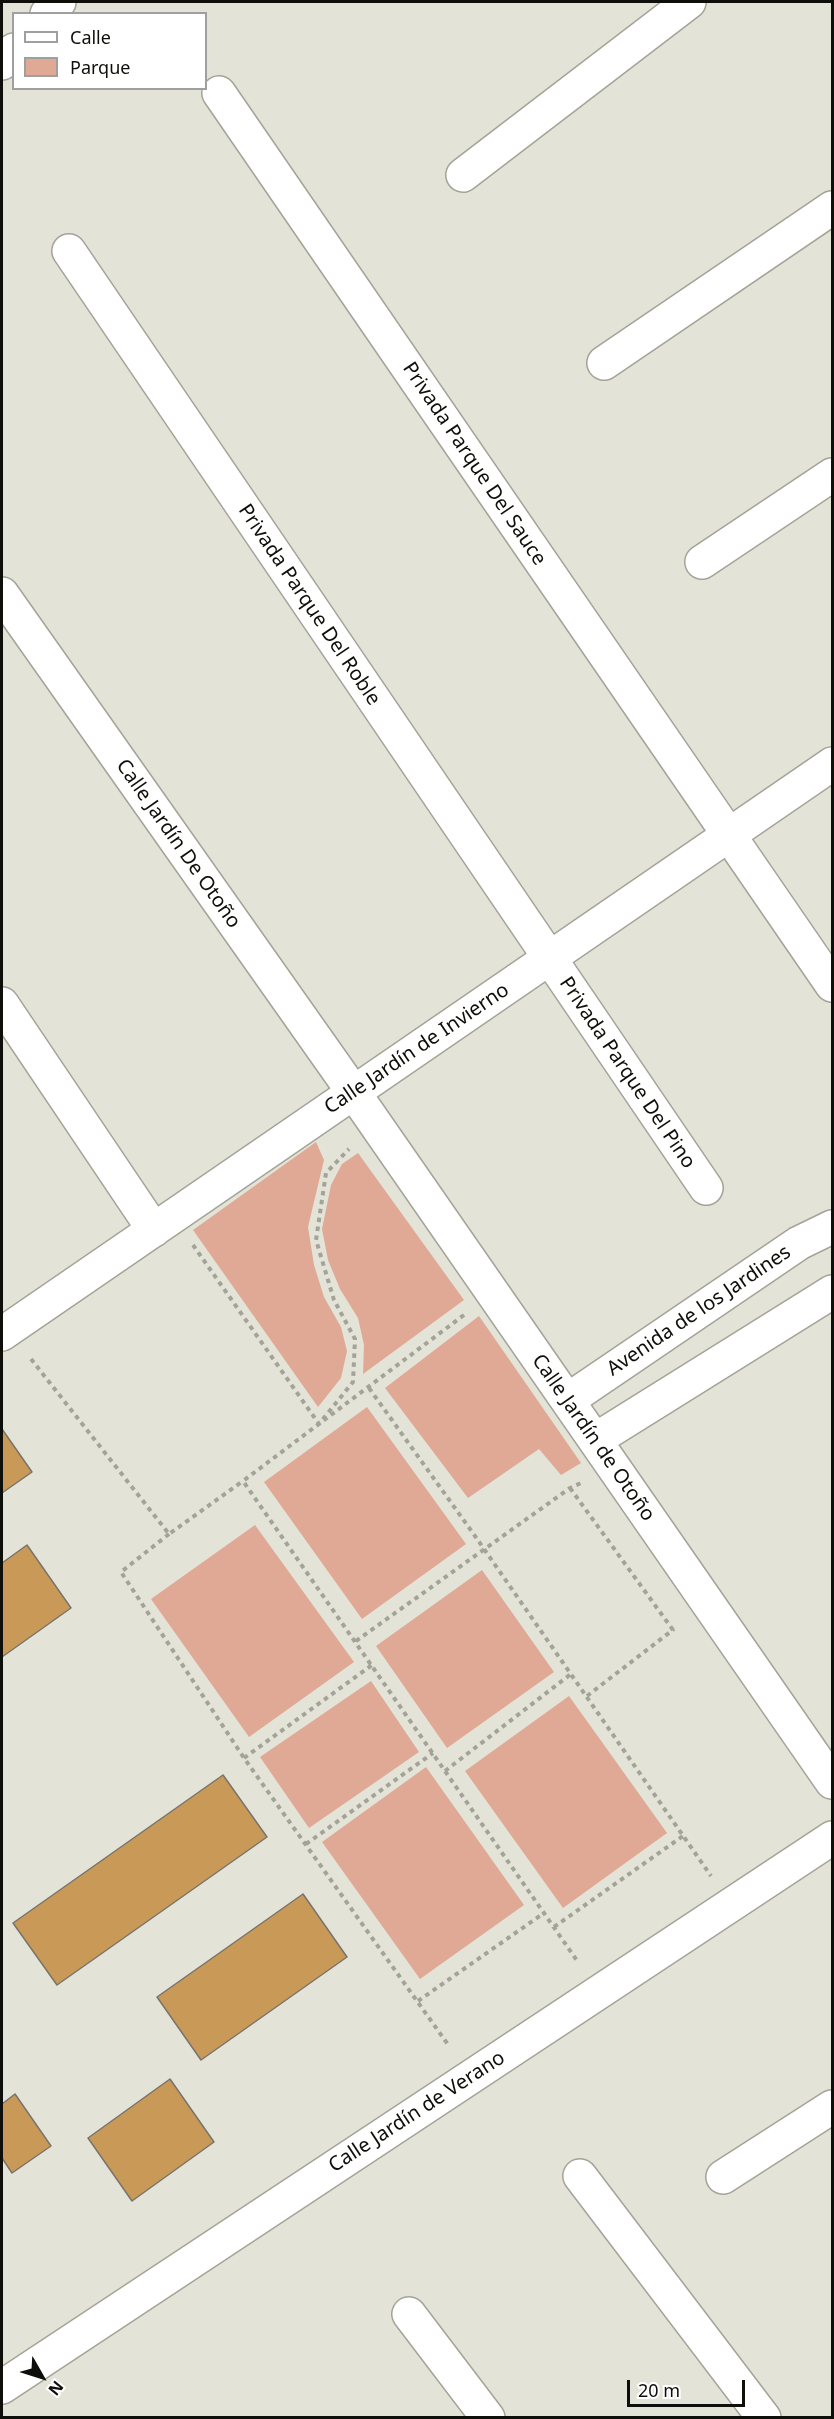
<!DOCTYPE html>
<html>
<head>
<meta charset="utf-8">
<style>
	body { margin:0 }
	#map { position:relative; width:834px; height:2419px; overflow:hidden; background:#e3e3d7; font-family:"Noto Sans",sans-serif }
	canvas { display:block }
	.frame { position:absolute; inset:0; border:3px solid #0e0e0a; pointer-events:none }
	.legend { position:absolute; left:12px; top:12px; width:195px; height:78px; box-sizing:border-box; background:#fff; border:2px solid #9f9f9d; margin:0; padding:8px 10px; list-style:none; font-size:18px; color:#0e0e0a }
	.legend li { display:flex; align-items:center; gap:12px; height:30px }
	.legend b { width:30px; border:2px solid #9f9f9d }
	.north { position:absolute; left:12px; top:2347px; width:60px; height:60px; -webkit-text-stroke:4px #fff; paint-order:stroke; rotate:129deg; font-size:16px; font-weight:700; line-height:24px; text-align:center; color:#0e0e0a }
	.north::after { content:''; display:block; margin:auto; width:21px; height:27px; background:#0e0e0a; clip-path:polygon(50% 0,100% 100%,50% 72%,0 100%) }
	.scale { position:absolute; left:627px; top:2380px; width:118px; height:27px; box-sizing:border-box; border:3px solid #0e0e0a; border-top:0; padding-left:8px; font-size:18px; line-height:21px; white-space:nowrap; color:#0e0e0a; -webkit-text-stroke:4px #fff; paint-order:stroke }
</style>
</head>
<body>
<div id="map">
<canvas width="834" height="2419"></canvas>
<div class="frame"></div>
<ul class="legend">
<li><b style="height:8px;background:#fff"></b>Calle</li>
<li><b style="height:16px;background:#e0a995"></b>Parque</li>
</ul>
<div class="north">N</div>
<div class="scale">20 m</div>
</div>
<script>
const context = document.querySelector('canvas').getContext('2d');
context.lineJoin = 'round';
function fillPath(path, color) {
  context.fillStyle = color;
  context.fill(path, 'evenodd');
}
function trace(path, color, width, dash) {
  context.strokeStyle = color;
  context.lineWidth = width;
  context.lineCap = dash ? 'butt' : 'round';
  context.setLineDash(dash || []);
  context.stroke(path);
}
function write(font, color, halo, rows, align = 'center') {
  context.font = font + ' "Noto Sans",sans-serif';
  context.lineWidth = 6;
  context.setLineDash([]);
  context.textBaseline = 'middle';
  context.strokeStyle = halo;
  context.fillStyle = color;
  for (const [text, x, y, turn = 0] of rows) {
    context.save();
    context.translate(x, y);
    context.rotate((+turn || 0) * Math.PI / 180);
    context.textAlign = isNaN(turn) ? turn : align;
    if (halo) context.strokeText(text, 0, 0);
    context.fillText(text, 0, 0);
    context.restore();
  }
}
fillPath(new Path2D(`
	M316 1142 324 1160 308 1227 314 1265 324 1297 341 1327 347 1351 341 1378 318 1407 193 1230Z
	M358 1153 464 1300 363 1374 364 1345 358 1318 340 1289 328 1260 322 1229 331 1185 342 1164Z
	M479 1316 581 1463 561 1475 539 1449 468 1498 385 1388Z
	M367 1407 466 1544 362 1619 264 1482Z
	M255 1525 354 1662 249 1737 151 1599Z
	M482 1570 554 1672 447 1748 376 1646Z
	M371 1681 419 1752 309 1828 260 1757Z
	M569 1696 667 1833 563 1908 465 1771Z
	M426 1767 524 1905 420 1979 322 1842Z`), '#e0a995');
const building = new Path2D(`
	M2 1429 32 1472 2 1493Z
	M27 1545 71 1608 2 1657V1563Z
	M223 1775 267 1837 57 1985 13 1923Z
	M303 1894 347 1957 201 2060 157 1997Z
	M170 2079 214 2142 132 2201 88 2138Z
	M15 2094 51 2146 12 2173 2 2158V2104Z`);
fillPath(building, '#c99958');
trace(building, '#7a736a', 1.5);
const street = new Path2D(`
	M47 14 59 2
	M2 63 14 50
	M219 93 832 985
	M463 175 689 2
	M69 251 706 1188
	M604 363 832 208
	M702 562 832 475
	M2 594 354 1093 832 1782
	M2 1004 154 1230
	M2 1334 832 764
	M568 1400 799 1243 832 1227
	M595 1440 832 1292
	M580 2176 764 2418
	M723 2177 832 2107
	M409 2314 488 2418
	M2 2387 832 1838`);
trace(street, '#a3a398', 36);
trace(new Path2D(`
	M193 1245 319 1424 353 1382 355 1339 334 1300 316 1240 326 1173 349 1149
	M464 1315 243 1481 578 1962
	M31 1359 169 1534 243 1481
	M369 1388 475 1536 711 1876
	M570 1488 673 1630
	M169 1534 121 1572 244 1758 449 2046
	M356 1641 570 1488 581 1483
	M587 1696 674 1629
	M244 1758 372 1665
	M445 1771 571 1674
	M306 1844 433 1753
	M554 1927 683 1836
	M418 2001 544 1913`), '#a3a399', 4, [4.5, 4.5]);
trace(street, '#fff', 33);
write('20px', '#0e0e0a', '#fff', [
	["Privada Parque Del Sauce",474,464,56],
	["Privada Parque Del Roble",309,605,56],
	["Calle Jardín De Otoño",178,844,55],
	["Calle Jardín de Invierno",417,1049,-34],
	["Privada Parque Del Pino",627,1073,56],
	["Avenida de los Jardines",699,1311,-34],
	["Calle Jardín de Otoño",593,1438,55],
	["Calle Jardín de Verano",417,2112,-33]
]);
</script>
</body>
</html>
